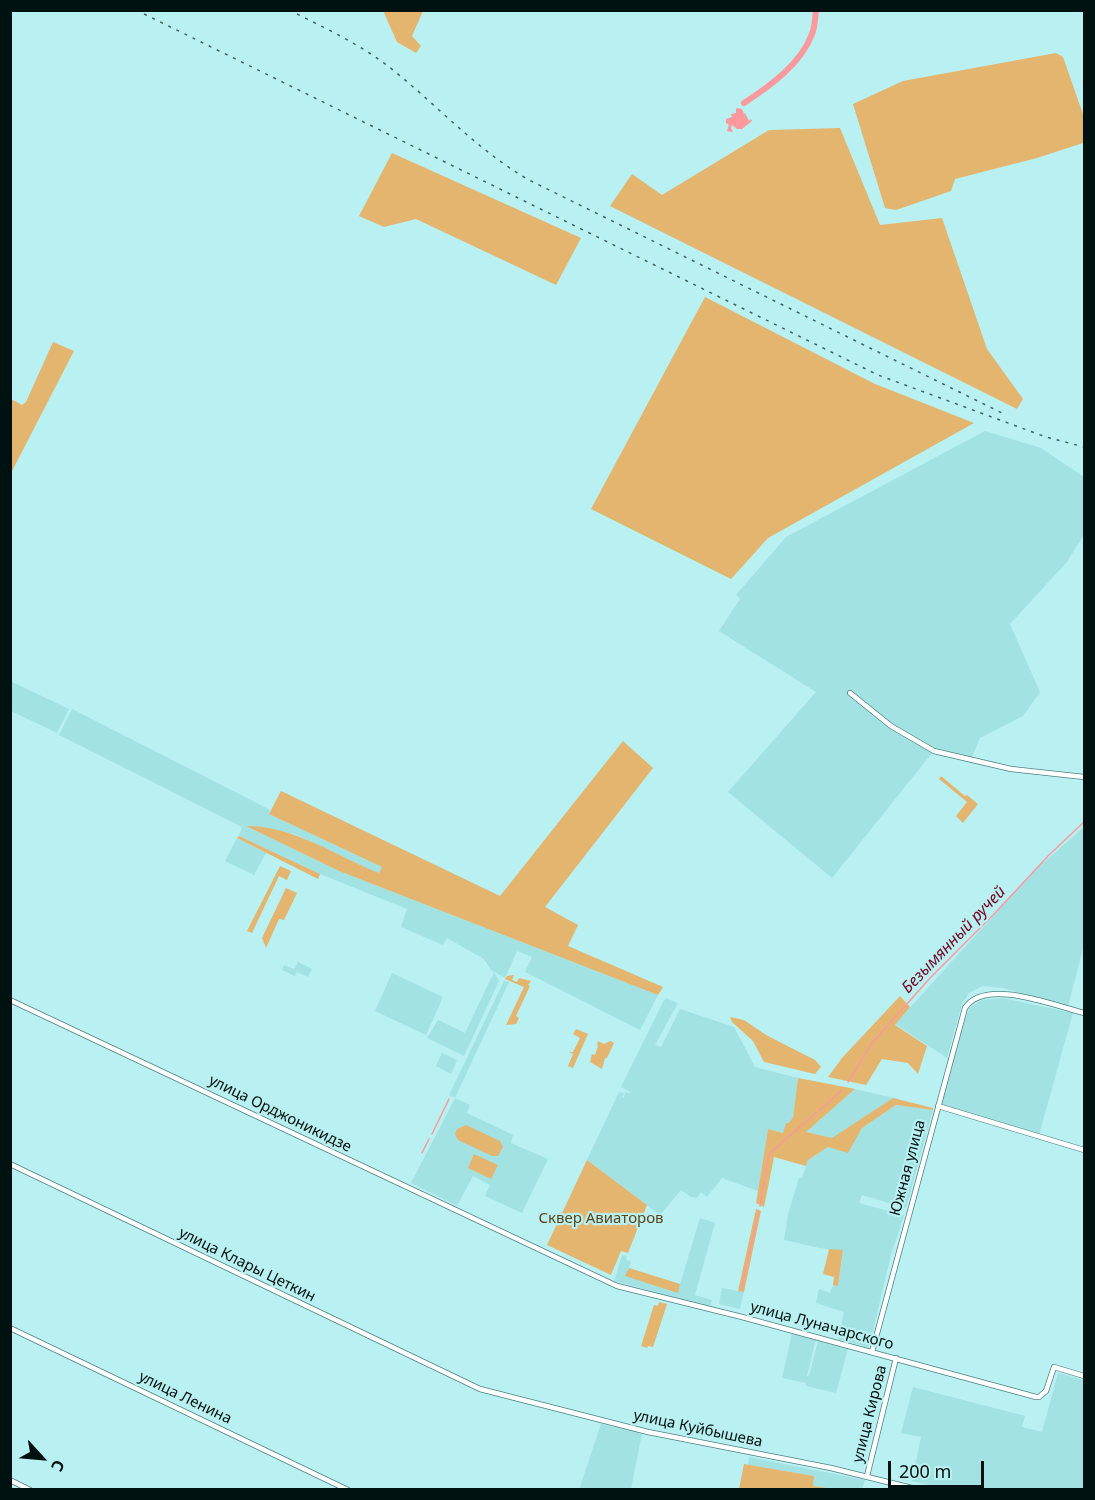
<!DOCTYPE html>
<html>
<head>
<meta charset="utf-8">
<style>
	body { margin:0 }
	#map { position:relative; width:1095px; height:1500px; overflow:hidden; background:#b9f0f1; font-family:"Noto Sans",sans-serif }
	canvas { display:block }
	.frame { position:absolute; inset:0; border:12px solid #011; pointer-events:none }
	.north { position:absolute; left:12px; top:1428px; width:60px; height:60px; -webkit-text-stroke:4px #b9f0f1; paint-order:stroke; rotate:116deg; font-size:16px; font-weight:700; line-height:24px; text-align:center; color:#011 }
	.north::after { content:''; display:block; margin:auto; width:21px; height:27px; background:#011; clip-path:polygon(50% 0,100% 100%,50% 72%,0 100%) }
	.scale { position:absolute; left:888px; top:1461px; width:96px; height:27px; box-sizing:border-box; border:3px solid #011; border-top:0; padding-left:8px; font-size:18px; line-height:21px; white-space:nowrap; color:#011; -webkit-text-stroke:4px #b9f0f1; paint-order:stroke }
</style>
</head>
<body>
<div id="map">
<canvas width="1095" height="1500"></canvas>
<div class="frame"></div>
<div class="north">С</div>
<div class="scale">200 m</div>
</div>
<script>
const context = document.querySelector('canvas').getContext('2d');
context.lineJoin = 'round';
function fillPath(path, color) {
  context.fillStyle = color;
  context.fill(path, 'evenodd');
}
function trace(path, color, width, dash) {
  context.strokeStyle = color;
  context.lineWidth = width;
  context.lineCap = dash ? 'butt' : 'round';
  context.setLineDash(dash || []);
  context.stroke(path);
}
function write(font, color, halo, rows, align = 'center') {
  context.font = font + ' "Noto Sans",sans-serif';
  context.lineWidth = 4.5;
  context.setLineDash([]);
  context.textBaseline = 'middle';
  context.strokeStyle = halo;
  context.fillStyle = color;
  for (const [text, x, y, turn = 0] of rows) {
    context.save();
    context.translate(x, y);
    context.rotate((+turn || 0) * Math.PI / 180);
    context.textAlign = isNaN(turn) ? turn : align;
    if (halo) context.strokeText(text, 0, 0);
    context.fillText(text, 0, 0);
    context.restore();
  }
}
fillPath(new Path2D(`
	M985 431 1041 448 1084 477V535L1066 563 1010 624 1040 692 1023 716 980 738 972 757 936 748 832 878 728 792 816 692 719 631 740 599 736 595 786 537Z
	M10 681 69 709 57 733 11 711Z
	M72 709 251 800 270 810 269 814 382 867 379 874 295 834 248 827 339 871 658 995 640 1030 525 972 532 957 517 951 505 978 491 970 484 959 447 938 443 945 401 927 407 909 320 874 239 836 242 827 59 735Z
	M1084 827V945L1068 1006 1003 988 982 986 969 993 962 1004 947 1058 895 1024 1034 871Z
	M237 838 266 853 254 875 225 861Z
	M298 962 312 969 308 977 297 972 295 976 282 970 284 965 294 969Z
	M494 972 499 981 464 1056 427 1038 438 1020 465 1033Z
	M392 973 443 997 426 1035 375 1011Z
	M504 981 509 982 455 1098 470 1105 467 1113 513 1135 511 1143 548 1159 522 1213 485 1196 490 1185 473 1176 457 1206 411 1183 455 1098 449 1095Z
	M665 998 678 1003 655 1045 661 1047 680 1009 734 1027 755 1067 798 1078 793 1117 783 1133 768 1129 758 1191 722 1178 707 1197 701 1192 697 1198 691 1197 681 1190 660 1215 587 1160 619 1092 624 1093 622 1097 624 1098 625 1092 632 1093 621 1087Z
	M1003 998 1073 1013 1039 1135 941 1106 961 1027 970 1007 982 1000Z
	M442 1053 457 1060 451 1074 436 1066Z
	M855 1089 893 1098 832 1139 806 1132Z
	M896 1105 933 1110 906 1208 862 1195 859 1203 904 1215 891 1255 869 1348 838 1339 844 1312 816 1303 819 1289 830 1293 833 1285 838 1286 843 1251 819 1248 784 1240 788 1214 799 1178H802L808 1160 828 1147 848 1152 862 1128Z
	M700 1218 715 1223 695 1295 712 1300 710 1307 614 1281 622 1255 627 1256 626 1260 631 1262 627 1272 679 1288Z
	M722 1288 744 1292 740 1309 719 1304Z
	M792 1333 816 1339 807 1376H809L818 1341 848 1349 836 1393 806 1386V1383L782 1378Z
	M1058 1373 1084 1380V1489L948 1490 912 1481 921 1437 901 1433 913 1387 1025 1416 1022 1427 1042 1432Z
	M601 1424 642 1433 631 1489 579 1490Z
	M749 1457 865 1480 862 1489H836L813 1486 814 1476 748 1465Z`), '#a3e2e3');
fillPath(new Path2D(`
	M386 10 423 11 412 36 421 46 416 53 397 42 384 13Z
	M1056 53 1063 57 1084 117 1083 143 1037 158 955 179 951 191 896 210 885 208 853 104 903 81Z
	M840 128 880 225 942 218 987 349 1023 399 1017 409 610 206 632 174 662 195 769 130Z
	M392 153 581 238 556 285 416 219 384 227 359 216Z
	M705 297 875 384 974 423 768 538 731 579 591 509Z
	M53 342 74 351 11 473V399L22 405 26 402Z
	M623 741 653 768 545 907 578 925 568 946 663 987 658 995 339 871 246 826C296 826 335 856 379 873L382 867 269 814 281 791 500 896Z
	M941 776 965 796 967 795 978 804 963 823 956 816 967 802 939 779Z
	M239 836 320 874 318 879 237 838Z
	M280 866 291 871 287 880 279 876 252 933 247 931Z
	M286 888 297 893 284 920 279 919 266 948 262 938Z
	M514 975 512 980 517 982 519 978 531 981 528 985 530 986 516 1016 519 1018 516 1024 506 1025 524 987 505 979 507 976Z
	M900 996 910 1007 895 1025 927 1046 918 1074 908 1063 882 1059 866 1085 828 1077 842 1058Z
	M730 1017 744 1020 766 1035 815 1060 821 1067 815 1074 764 1062 753 1041 732 1022Z
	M576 1029 588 1034 573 1068 568 1066 573 1054 569 1052H573L580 1038 573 1034Z
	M598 1041 604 1044 610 1041 614 1043 607 1058H605L602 1069 590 1062 592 1054 595 1055 598 1046 597 1045Z
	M798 1078 855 1089 806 1132 832 1138 893 1098 933 1108V1110L896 1105 862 1128 848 1153 828 1147 808 1160 806 1166 774 1157 764 1207 756 1203 768 1129 783 1133 786 1123H789L793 1117Z
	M466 1125 500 1141 503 1147 498 1156H492L458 1140 455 1134 457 1129Z
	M474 1154 498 1165 491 1179 468 1168Z
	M587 1160 647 1205 628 1253 621 1251 611 1275 547 1245Z
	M756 1209 761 1211 744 1292 738 1291Z
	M829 1249 843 1250 838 1286 833 1285 834 1277 823 1274Z
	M629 1268 680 1284 678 1293 625 1276Z
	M659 1302 667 1304 653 1347 648 1346 647 1348 641 1346 654 1305 658 1306Z
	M744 1464 814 1476 813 1486 836 1489H739Z`), '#e3b56f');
fillPath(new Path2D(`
	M737 108 742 109 744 114 745 113 749 121 751 119 752 121 742 129H737L732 125 731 128 733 132 727 131 729 125 726 123V119L732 117 731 114 736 113V109Z`), '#fb999d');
trace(new Path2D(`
	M848 1082 872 1043 930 978 995 913 1049 855 1084 822
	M432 1134 449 1099
	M422 1153 429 1139
	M760 1206 769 1154 841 1091
	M741 1290 759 1211`), '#fb999d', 1.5);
trace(new Path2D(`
	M744 103C770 86 801 64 812 34 815 27 815 18 816 10`), '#fb999d', 6);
const tertiary = new Path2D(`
	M850 693 891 726 934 751 1011 769 1084 777
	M10 1000 617 1286 742 1317 1036 1397H1039L1046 1391 1054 1367 1084 1376
	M938 1106 1084 1150
	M10 1328 348 1490
	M872 1352 965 1008C985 977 1055 1006 1084 1013
	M867 1476 896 1358`);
const secondary = new Path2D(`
	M10 1164 480 1389 648 1432 831 1468 920 1490
	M10 1480 30 1490`);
trace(tertiary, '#4d8182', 6);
trace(secondary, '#4d8182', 6);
trace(tertiary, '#fff', 4.5);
trace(secondary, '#fff', 4.5);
trace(new Path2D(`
	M136 10 878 375 1046 437 1084 447
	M289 10C325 28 362 45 393 70 440 108 476 149 529 180L1004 414`), '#416060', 1.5, [3, 6]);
write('15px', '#011', '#b9f0f1', [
	["улица Орджоникидзе",280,1114,26],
	["Южная улица",908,1168,-75],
	["улица Клары Цеткин",247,1265,26],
	["улица Луначарского",822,1326,15],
	["улица Ленина",185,1398,26],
	["улица Кирова",870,1414,-76],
	["улица Куйбышева",698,1429,12]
]);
write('15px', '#5e4416', '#b9f0f1', [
	["Сквер Авиаторов",601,1219]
]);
write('italic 16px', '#760421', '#b9f0f1', [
	["Безымянный ручей",954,940,-46]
]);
</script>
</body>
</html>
